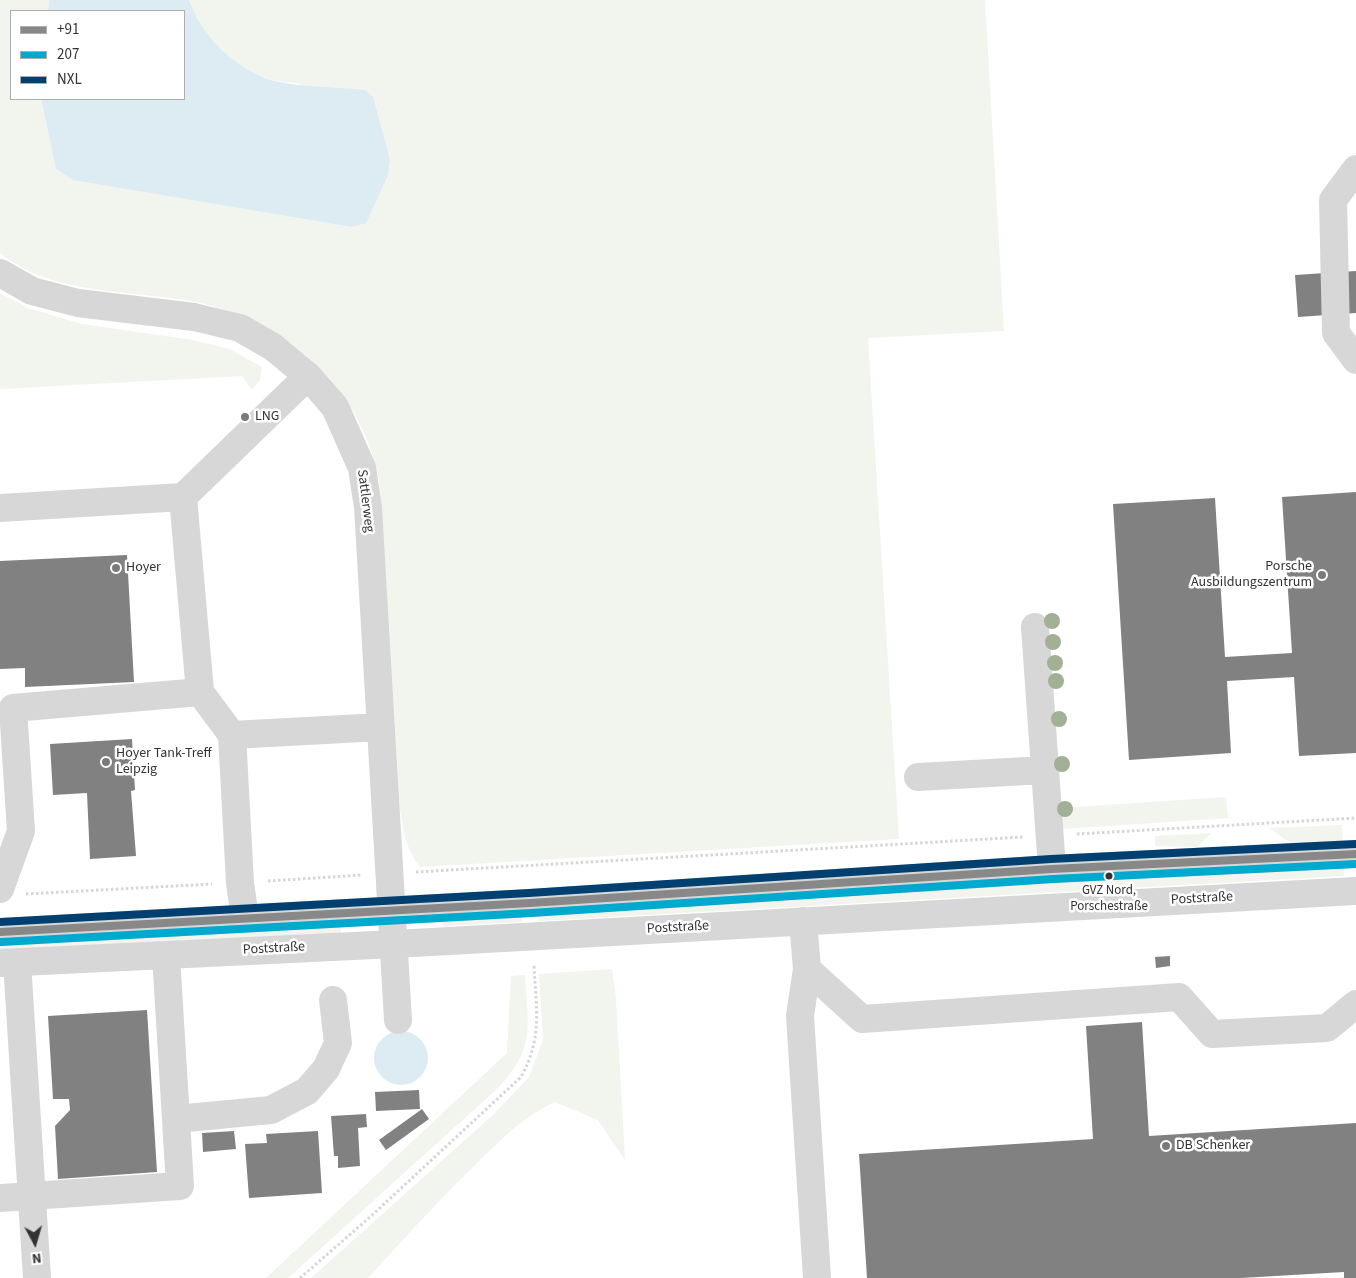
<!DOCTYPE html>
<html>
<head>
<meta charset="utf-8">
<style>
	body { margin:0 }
	#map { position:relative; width:1356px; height:1278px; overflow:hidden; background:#fff; font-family:"Source Sans 3",sans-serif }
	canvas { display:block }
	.legend { position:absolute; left:10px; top:10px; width:175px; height:90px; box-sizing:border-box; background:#fff; border:1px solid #adadad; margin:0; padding:6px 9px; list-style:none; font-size:15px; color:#333 }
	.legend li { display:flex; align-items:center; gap:10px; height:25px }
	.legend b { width:25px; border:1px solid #adadad }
	.north { position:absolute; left:10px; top:1218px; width:50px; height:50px; -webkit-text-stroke:4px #fff; paint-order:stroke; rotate:174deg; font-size:14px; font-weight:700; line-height:20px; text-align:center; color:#333 }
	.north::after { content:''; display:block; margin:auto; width:18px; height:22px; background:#333; clip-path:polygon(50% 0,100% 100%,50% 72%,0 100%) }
</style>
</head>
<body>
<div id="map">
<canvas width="1356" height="1278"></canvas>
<ul class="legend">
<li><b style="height:6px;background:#888"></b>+91</li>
<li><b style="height:6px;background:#00a9ce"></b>207</li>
<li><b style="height:6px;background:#004071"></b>NXL</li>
</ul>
<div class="north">N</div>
</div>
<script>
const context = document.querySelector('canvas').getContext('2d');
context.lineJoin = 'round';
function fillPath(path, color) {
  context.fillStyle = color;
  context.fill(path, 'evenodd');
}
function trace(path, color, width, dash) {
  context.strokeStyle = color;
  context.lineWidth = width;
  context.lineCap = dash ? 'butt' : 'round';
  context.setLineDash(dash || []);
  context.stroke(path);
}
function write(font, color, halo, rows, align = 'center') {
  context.font = font + ' "Source Sans 3",sans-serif';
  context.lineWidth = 5;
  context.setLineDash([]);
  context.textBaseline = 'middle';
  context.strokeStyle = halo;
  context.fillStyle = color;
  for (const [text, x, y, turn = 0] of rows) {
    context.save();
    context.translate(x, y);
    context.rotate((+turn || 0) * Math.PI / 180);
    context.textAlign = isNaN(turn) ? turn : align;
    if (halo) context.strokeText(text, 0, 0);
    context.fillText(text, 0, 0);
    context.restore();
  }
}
fillPath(new Path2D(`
	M0 0H49L48 11H11V99H41L56 169 74 180 351 227 301 84C290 82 277 82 266 78 231 67 201 33 189 0H985L1004 331 868 338 899 839 420 867C406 849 403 831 400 809L382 508C381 496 380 483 377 471 357 383 282 320 196 302 131 289 55 297 0 253Z
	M0 293 28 308 82 324 193 340 229 349 262 367 260 380 252 390 242 376 0 389Z
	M1226 797 1228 818 1063 829 1061 808Z
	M1342 825 1343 848 1299 849 1269 828Z
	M1212 833 1197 847 1155 846V836Z
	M1343 863 1344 876 539 921 538 909Z
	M522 910V922L444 926 441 924V918Z
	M340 921 341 933 0 952V940Z
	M612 969 616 998 625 1160 598 1120 555 1102C522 1117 500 1141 474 1166 437 1202 403 1240 368 1278H311L493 1115 529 1077 543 1040 539 974Z
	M525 975C528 1026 536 1048 498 1088L288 1278H266L507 1053 511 976Z`), '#f1f5ed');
fillPath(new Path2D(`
	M49 0H189C201 34 231 65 265 78 288 87 339 87 365 90L373 97 390 160 388 175 366 223 351 227 73 180 56 169 41 99H184V11H48Z
	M374 1058a27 27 0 1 1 54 0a27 27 0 1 1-54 0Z`), '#ddebf3');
fillPath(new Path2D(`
	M1356 271V313L1298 317 1295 275Z
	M1356 492V753L1299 756 1294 677 1227 681 1231 753 1129 760 1113 504 1215 498 1225 657 1292 653 1282 497Z
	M127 555 134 682 25 687V668L0 669V561Z
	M132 739 135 790 131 791 136 856 90 859 87 793 53 795 50 744Z
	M1170 956V966L1156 968 1155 957Z
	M147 1010 157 1172 58 1179 55 1126 70 1110 69 1099H53L48 1016Z
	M1142 1022 1149 1136 1356 1123V1278H1344V1272L1241 1278H867L859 1154 1093 1139 1086 1026Z
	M419 1090 420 1109 376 1111 375 1092Z
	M422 1109 429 1119 386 1150 379 1140Z
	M366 1114 367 1127 358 1128 360 1166 338 1168V1156H334L331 1116Z
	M234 1131 236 1149 203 1152 202 1133Z
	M318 1131 322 1193 249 1198 245 1144 267 1143 266 1134Z`), '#818181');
trace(new Path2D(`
	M1077 834 1356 818
	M416 872 1023 837
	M268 881 362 875
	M26 894 212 884
	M300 1278 369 1218 521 1077C543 1037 536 1009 534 965`), '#d6d6d6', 3, [2.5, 2.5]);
trace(new Path2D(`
	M1356 169 1333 200 1336 333 1356 360
	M0 273 32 291 78 303 194 317 240 328 273 347 308 376 335 407 362 468 368 507 398 1020
	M0 508 183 497
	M1035 627 1052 869
	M200 692 183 497 308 376
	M918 777 1045 770
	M0 889 21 831 13 708 200 692 232 735
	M245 918 240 883 232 735 381 727
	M803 921 807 969 800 1016 817 1278
	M0 932 530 903 1052 869 1356 854
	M17 962 37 1278
	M0 963 395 944 1356 891
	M807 969 862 1019 1179 997 1212 1034 1327 1028 1356 1004
	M176 1119 271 1110 307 1091 326 1069 338 1043 333 1000
	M0 1198 180 1186 166 955`), '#d7d7d7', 28);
trace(new Path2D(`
	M0 932 530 903 1052 869 1356 854`), '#888', 8);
trace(new Path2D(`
	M1 942 531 913 1053 879 1356 864`), '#00a9ce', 8);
trace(new Path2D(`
	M0 922 529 893 1051 859 1356 844`), '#004071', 8);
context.fillStyle = '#a2b095';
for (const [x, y] of [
	[1052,621],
	[1053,642],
	[1055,663],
	[1056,681],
	[1059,719],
	[1062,764],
	[1065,809]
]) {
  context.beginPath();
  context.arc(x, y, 8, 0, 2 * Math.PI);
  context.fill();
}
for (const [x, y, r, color] of [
	[245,417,5,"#7a7a7a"],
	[116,568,5,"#7a7a7a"],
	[1322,575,5,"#7a7a7a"],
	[106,762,5,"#7a7a7a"],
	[1109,876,4.5,"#333"],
	[1166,1146,5,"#7a7a7a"]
]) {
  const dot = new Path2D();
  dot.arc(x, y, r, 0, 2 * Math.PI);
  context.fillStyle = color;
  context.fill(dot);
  trace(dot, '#fff', 2);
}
write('13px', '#333', '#fff', [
	["GVZ Nord,",1109,891],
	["Porschestraße",1109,907]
]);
write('14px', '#333', '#fff', [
	["LNG",255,417],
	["Porsche",1312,567,"right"],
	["Ausbildungszentrum",1312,583,"right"],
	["Hoyer",126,568],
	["Hoyer Tank-Treff",116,754],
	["Leipzig",116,770],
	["DB Schenker",1176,1146]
], 'left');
write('14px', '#333', '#fff', [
	["Sattlerweg",365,501,83],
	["Poststraße",1202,899,-3],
	["Poststraße",678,928,-3],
	["Poststraße",274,949,-3]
]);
</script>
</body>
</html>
